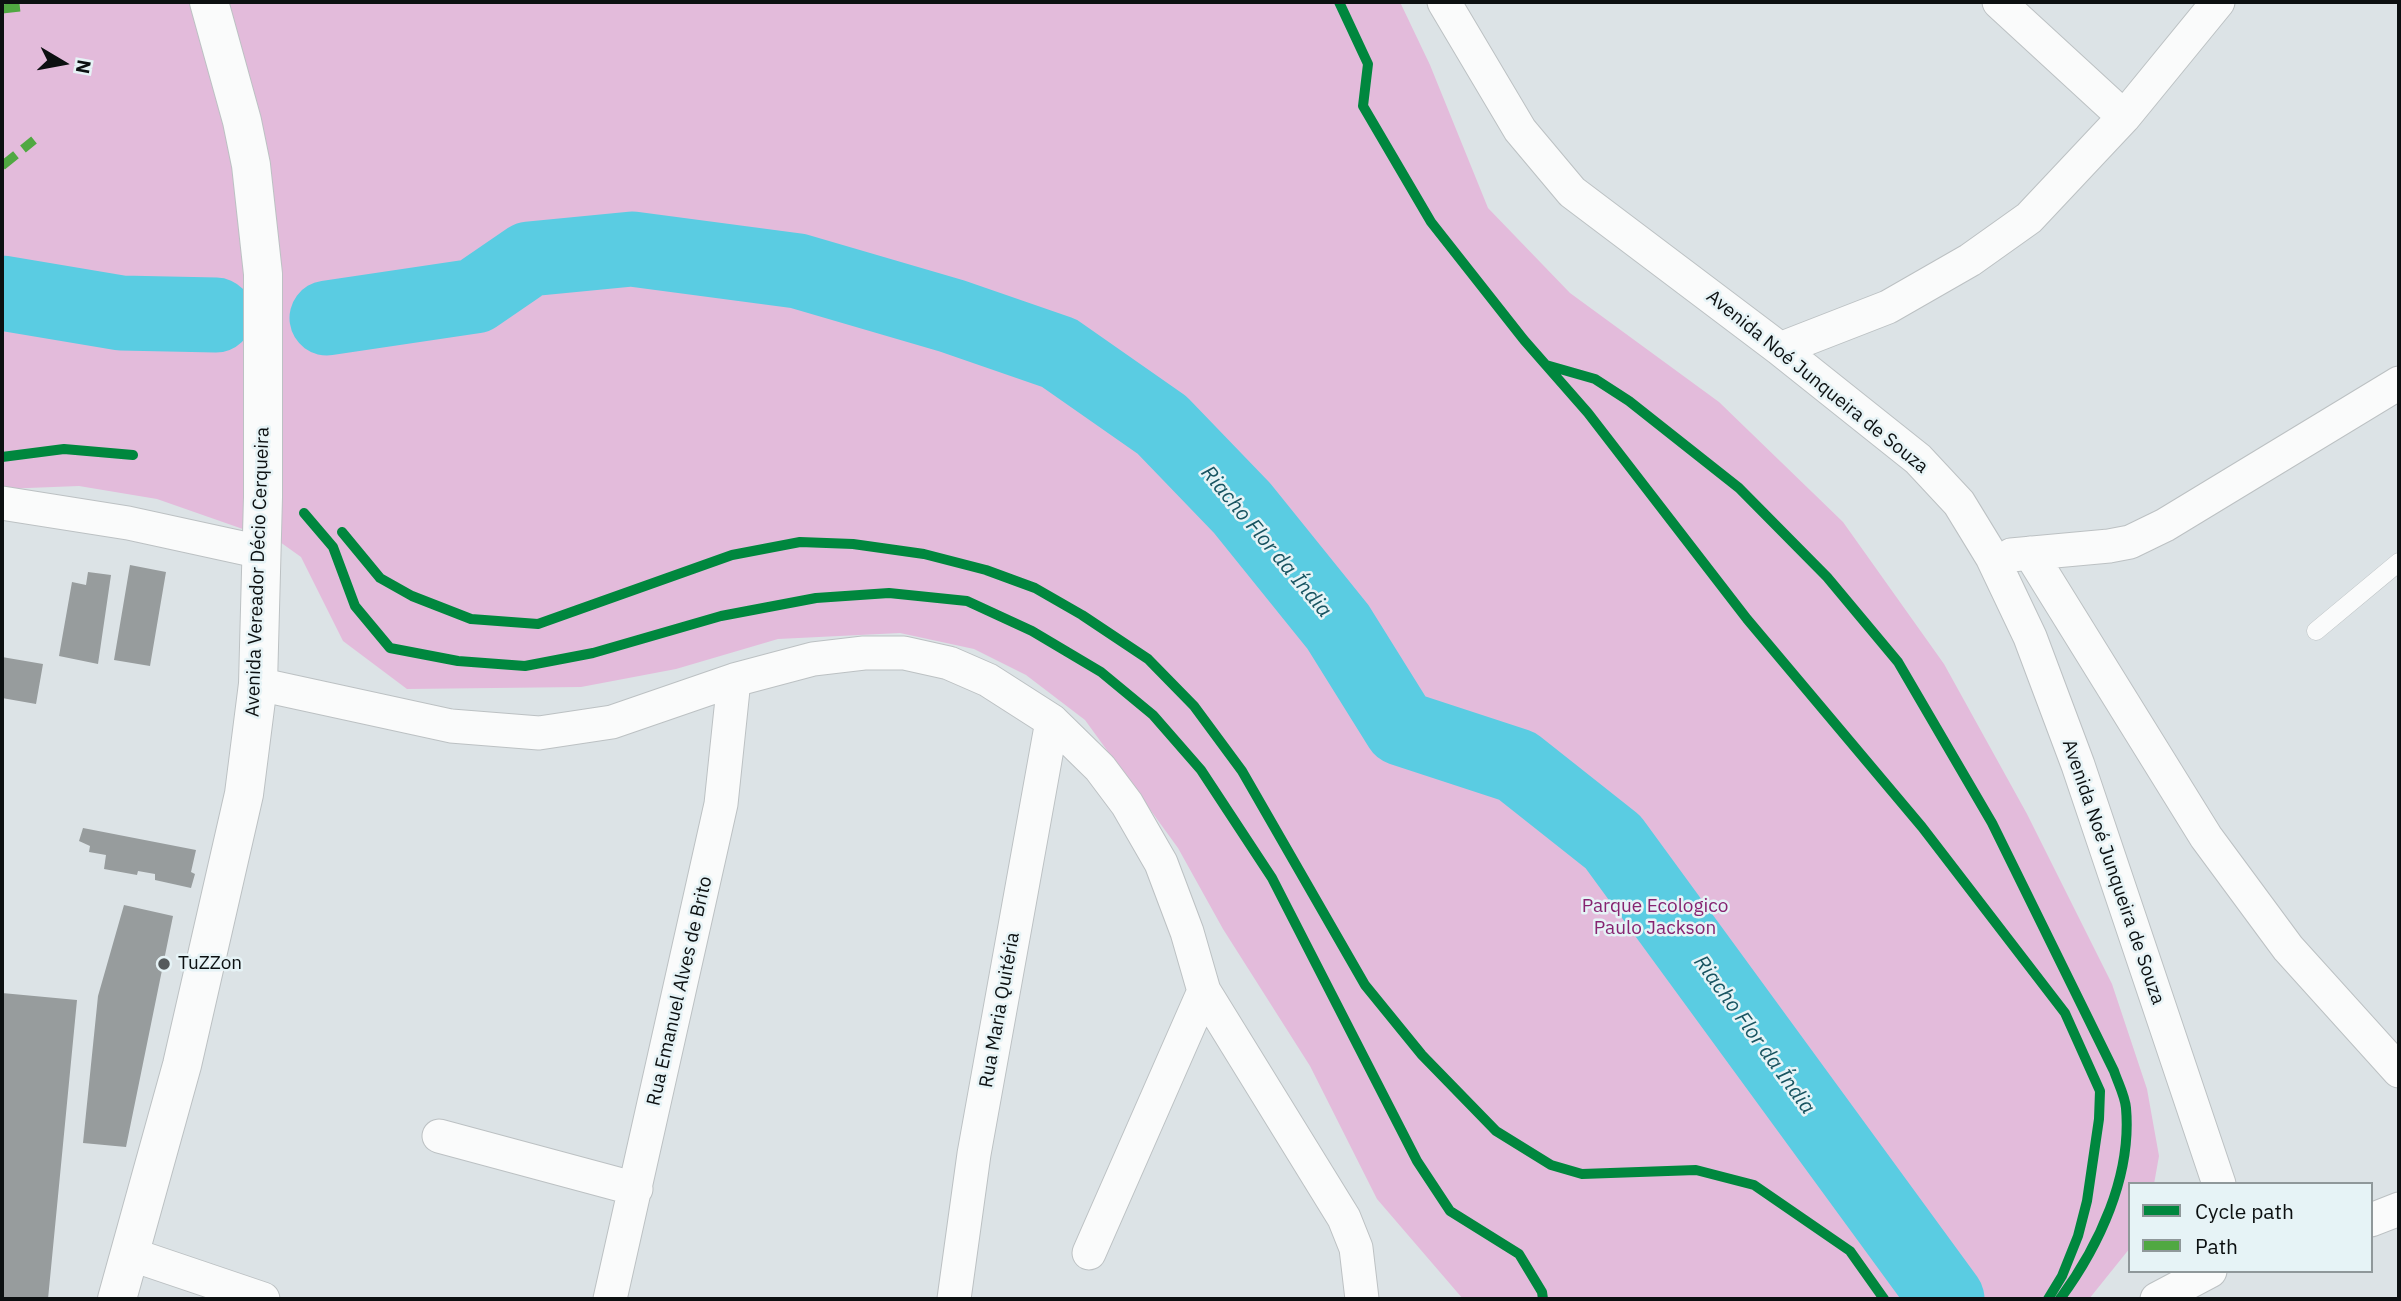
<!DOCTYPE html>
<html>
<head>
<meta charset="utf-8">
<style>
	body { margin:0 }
	#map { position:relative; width:2401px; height:1301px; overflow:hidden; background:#dce3e6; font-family:"IBM Plex Sans",sans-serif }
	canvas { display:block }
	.frame { position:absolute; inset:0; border:4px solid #0c1011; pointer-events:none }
	.legend { position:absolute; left:2128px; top:1182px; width:245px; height:91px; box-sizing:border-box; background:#e6f3f6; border:2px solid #8f989a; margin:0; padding:9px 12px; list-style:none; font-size:21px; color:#0c1011 }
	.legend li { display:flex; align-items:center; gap:14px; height:35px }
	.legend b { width:35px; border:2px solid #8f989a }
	.north { position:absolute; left:28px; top:28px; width:70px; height:70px; -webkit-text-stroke:5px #e6f3f6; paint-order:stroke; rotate:100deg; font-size:19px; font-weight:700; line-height:28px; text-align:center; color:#0c1011 }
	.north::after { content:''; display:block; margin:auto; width:24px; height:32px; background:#0c1011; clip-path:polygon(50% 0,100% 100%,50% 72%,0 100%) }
</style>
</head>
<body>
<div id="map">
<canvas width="2401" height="1301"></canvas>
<div class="frame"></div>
<ul class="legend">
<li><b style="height:9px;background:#00873e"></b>Cycle path</li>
<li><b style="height:9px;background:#50a842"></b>Path</li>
</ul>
<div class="north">N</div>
</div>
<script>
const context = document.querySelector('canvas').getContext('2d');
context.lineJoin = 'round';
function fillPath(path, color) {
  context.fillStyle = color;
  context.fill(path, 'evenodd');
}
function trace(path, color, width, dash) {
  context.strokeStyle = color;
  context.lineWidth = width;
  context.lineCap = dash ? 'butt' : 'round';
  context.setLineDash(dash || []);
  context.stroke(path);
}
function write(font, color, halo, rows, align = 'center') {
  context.font = font + ' "IBM Plex Sans",sans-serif';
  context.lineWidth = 5;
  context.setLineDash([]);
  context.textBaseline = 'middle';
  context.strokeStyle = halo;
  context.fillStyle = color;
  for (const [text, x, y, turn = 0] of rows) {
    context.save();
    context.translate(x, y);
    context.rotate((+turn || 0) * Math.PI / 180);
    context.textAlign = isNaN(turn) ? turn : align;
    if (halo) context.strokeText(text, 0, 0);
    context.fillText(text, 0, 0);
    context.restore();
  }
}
fillPath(new Path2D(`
	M2 2H1400L1430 65 1488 208 1570 293 1719 402 1843 522 1944 664 2027 814 2112 984 2147 1089 2159 1156 2154 1184H2130V1248L2089 1299H1463L1377 1199 1310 1066 1223 929 1178 848 1085 720 1026 675 974 649 900 633 778 639 676 669 581 687 407 689 343 641 301 557 280 542 157 499 79 486 2 489Z`), '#e3bbdb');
trace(new Path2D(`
	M2 293 121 313 216 315
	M327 318 475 296 529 259 632 249 798 271 952 316 1059 353 1162 425 1242 508 1338 627 1401 728 1517 766 1613 842 1947 1299`), '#5acce2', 75);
fillPath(new Path2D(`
	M130 565 166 572 150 666 114 660Z
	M88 572 111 575 98 664 59 656 72 582 86 585Z
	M2 657 43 664 36 704 2 698Z
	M83 828 196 850 191 872 195 874 191 888 155 880V874L138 871 137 875 104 869 106 855 89 852 90 846 79 841Z
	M124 905 173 916 126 1147 83 1143 98 996Z
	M2 993 77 1000 48 1299H2Z`), '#979c9d');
const service = new Path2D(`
	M2316 631 2399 562`);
const minor = new Path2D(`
	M1444 2 1520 130 1572 192 1780 349 1918 459 1959 503 1992 557 2030 637 2078 765 2219 1184
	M1999 2 2124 117
	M1780 349 1888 307 1970 260 2029 218 2124 117 2218 2
	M2 503 128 523 261 552
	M2030 553 2206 837 2288 948 2399 1071
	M2011 555 2109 546 2130 542 2165 525 2399 383
	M258 684 451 726 539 733 612 722 734 680 813 659 864 653H904L949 663 988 680 1052 721 1100 768 1127 804 1161 863 1187 932 1204 991 1344 1218 1356 1248 1362 1299
	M439 1136 636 1189
	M2371 1220 2399 1209
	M1089 1253 1204 991
	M130 1254 263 1299
	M610 1299 721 804 734 680
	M954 1299 974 1154 1052 721
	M2157 1299 2210 1271`);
const tertiary = new Path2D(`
	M117 1299 182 1065 244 794 258 684 263 497V274L251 165 242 121 209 2`);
trace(service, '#bcc1c3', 19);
trace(minor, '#bcc1c3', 35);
trace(tertiary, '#bcc1c3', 40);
trace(service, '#fafbfb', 18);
trace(minor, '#fafbfb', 33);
trace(tertiary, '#fafbfb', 38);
trace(new Path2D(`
	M2 9 28 6
	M2 166 34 140`), '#50a842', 9, [18, 9]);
trace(new Path2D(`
	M1339 2 1368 64 1363 106 1431 222 1524 340 1588 413 1747 619 1922 827 2065 1013 2100 1091 2099 1119 2087 1201 2078 1236 2062 1276 2048 1299
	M1546 365 1595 379 1629 401 1739 488 1827 577 1898 662 1992 823 2114 1071C2118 1083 2125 1096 2126 1108 2132 1176 2099 1246 2060 1299
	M2 457 64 449 133 455
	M304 513 333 547 355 606 390 648 458 661 525 666 593 653 721 616 816 598 889 593 967 601 1032 631 1101 672 1153 715 1201 770 1272 878 1417 1161 1450 1211 1519 1254 1542 1292 1543 1299
	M342 532 380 578 412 596 471 619 538 624 732 555 800 542 853 544 924 554 986 570 1035 588 1082 615 1148 659 1194 706 1242 771 1365 985 1422 1055 1496 1131 1551 1165 1582 1174 1696 1170 1754 1185 1850 1251 1884 1299`), '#00873e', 10);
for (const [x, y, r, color] of [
	[164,964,7,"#555a5c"]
]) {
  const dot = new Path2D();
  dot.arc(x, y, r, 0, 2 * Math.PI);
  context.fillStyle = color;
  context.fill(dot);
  trace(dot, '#e6f3f6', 2.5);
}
write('19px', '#0c1011', '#e6f3f6', [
	["Avenida Noé Junqueira de Souza",1817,382,39],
	["Avenida Vereador Décio Cerqueira",258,572,-88],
	["Avenida Noé Junqueira de Souza",2113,872,71],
	["Rua Emanuel Alves de Brito",680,991,-77],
	["Rua Maria Quitéria",1000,1010,-80]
]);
write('19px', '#862471', '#e6f3f6', [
	["Parque Ecologico",1655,907],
	["Paulo Jackson",1655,929]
]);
write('19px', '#0c1011', '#e6f3f6', [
	["TuZZon",178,964]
], 'left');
write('italic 21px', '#185461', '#e6f3f6', [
	["Riacho Flor da Índia",1266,542,50],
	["Riacho Flor da Índia",1754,1035,54]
]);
</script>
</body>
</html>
